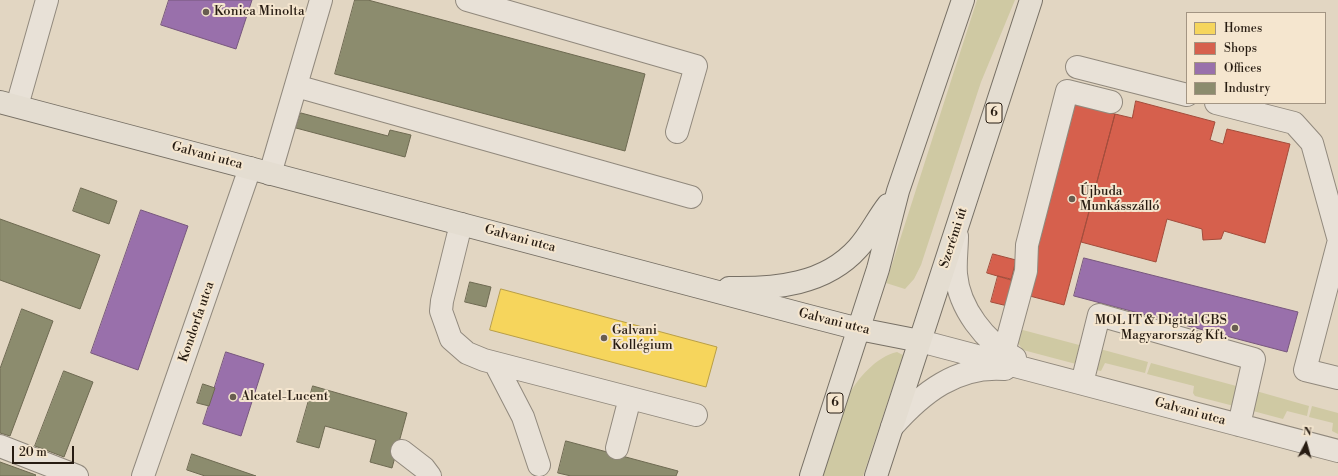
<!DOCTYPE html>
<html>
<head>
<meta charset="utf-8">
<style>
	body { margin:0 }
	#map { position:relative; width:1338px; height:476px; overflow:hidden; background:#e2d6c2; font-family:"Libre Bodoni",serif }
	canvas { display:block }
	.legend { position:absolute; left:1186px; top:12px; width:140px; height:92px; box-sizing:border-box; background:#f5e6cf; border:1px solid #a39583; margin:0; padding:5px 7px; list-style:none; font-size:12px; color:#271c12 }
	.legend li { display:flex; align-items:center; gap:8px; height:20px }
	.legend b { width:20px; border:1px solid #a39583 }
	.north { position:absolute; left:1286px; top:424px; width:40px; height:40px; -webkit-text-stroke:3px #f5e6cf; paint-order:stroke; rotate:6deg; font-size:11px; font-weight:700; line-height:16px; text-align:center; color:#271c12 }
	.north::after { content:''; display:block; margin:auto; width:14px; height:18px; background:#271c12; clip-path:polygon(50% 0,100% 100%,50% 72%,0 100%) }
	.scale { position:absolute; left:12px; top:446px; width:62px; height:18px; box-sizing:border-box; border:2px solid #271c12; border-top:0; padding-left:5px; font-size:12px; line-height:14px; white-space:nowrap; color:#271c12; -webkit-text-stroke:3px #f5e6cf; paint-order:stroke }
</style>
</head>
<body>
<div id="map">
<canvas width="1338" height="476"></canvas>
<ul class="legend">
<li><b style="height:11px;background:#f6d55c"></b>Homes</li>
<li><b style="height:11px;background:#d6604d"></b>Shops</li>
<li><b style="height:11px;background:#9970ab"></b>Offices</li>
<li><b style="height:11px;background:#8c8c6e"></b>Industry</li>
</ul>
<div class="north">N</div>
<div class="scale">20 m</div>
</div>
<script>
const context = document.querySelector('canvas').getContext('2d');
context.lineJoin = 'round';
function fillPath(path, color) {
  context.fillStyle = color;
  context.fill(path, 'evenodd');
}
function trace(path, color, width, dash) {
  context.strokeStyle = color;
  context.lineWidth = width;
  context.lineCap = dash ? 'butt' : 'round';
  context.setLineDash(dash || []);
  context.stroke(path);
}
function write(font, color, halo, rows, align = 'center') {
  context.font = font + ' "Libre Bodoni",serif';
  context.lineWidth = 4;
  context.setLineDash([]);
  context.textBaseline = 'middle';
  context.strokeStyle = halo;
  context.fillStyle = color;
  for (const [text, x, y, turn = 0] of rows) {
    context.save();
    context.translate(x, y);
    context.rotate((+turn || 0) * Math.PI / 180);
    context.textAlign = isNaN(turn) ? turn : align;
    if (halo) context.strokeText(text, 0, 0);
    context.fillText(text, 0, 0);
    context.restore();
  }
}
fillPath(new Path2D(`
	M977 0H1015L981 82 921 265 914 279 905 289 886 283Z
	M1019 329 1083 346 1076 364 1023 350 1017 342Z
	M1100 349 1148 362 1145 373 1105 363 1101 371 1096 370Z
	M897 352 903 355 863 476H822L848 396C858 378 876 357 897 352Z
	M1151 363 1240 387 1234 406 1195 396 1193 393 1194 386 1147 374Z
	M1256 391 1309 406 1307 416 1287 411 1283 419 1253 411Z
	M1312 406 1338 413V434L1332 431 1333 423 1309 417Z`), '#cfc9a3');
const homes = new Path2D(`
	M501 289 717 347 706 387 490 330Z`);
fillPath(homes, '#f6d55c');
trace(homes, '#b89e46', 1);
const shops = new Path2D(`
	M1136 101 1215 122 1210 140 1223 144 1227 129 1290 144 1265 243 1224 231 1221 239 1203 240 1202 229 1167 219 1156 262 1081 242 1115 114 1132 118Z
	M1076 103 1115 114 1064 305 1026 295Z
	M993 254 1016 260 1011 280 987 273Z
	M998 276 1019 281 1012 307 991 302Z`);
fillPath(shops, '#d6604d');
trace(shops, '#a24c3b', 1);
const offices = new Path2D(`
	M169 0H252L236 49 161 25Z
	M141 210 188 226 138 370 91 353Z
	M1084 258 1298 312 1287 352 1074 296Z
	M226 352 264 364 241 436 203 424Z`);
fillPath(offices, '#9970ab');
trace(offices, '#77577d', 1);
const industry = new Path2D(`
	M355 0H368L645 74 625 151 335 74Z
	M301 113 388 136 390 130 411 135 405 157 296 128Z
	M81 188 117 201 109 224 73 211Z
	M0 219 100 255 80 309 0 280Z
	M470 282 491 287 486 307 465 302Z
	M22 309 53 321 10 436 0 433V369Z
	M64 371 93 382 64 457 35 446Z
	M203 384 215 388 209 406 197 403Z
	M313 386 407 413 392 468 370 462 376 440 325 426 319 448 297 442Z
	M566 441 678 471 676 476H571L558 473Z
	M192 454 256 476H205L187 470Z
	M0 462 36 475 35 476H0Z`);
fillPath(industry, '#8c8c6e');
trace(industry, '#6e6a52', 1);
const minor = new Path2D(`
	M467 0 696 66 677 132
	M1077 67 1187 95
	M296 86 691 197
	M1216 103 1294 123 1312 143 1338 237
	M17 106 47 0
	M270 174 321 0
	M461 224 442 301 441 311 451 339 467 353 484 360 696 415
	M957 236C957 249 955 261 956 274 959 308 985 342 1015 358
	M1338 244 1305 370 1338 378
	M920 341 1338 451
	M1004 352 1026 271 1027 245 1067 91 1111 102
	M495 363 523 417 539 465
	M1082 383 1099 315 1254 359 1239 425
	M892 427C922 393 957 365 1005 369
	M0 446 77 476
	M617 448 630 398
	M402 451 424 468 430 476
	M143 476 250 168`);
const major = new Path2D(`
	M0 102 805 315 859 329 920 341
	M729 288C775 289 825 285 858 248 870 235 877 219 888 205
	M811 476 878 269 898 191 963 0
	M876 476 1031 0`);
trace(minor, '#91897d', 24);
trace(major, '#777065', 24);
trace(minor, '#e8e1d7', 22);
trace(major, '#e4ddd1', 22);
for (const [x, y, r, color] of [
	[206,12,4,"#685d50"],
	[1072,199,4,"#685d50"],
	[1235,328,4,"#685d50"],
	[604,338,4,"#685d50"],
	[233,397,4,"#685d50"]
]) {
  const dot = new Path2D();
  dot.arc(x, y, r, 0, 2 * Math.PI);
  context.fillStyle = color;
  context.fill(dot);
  trace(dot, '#f5e6cf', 1.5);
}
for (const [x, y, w] of [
	[994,113,16],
	[835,403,16]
]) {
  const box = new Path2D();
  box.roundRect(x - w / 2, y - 10, w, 20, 3);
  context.fillStyle = '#f5e6cf';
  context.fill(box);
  trace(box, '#271c12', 1);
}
write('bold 12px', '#271c12', null, [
	["6",994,113],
	["6",835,403]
]);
write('13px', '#271c12', '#f5e6cf', [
	["Konica Minolta",214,12],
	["Újbuda",1080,192],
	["Munkásszálló",1080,207],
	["MOL IT & Digital GBS",1227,321,"right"],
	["Magyarország Kft.",1227,336,"right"],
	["Galvani",612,331],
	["Kollégium",612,346],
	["Alcatel-Lucent",241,397]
], 'left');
write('13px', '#271c12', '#f5e6cf', [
	["Galvani utca",207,156,15],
	["Szerémi út",954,238,-72],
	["Galvani utca",520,239,15],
	["Kondorfa utca",197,322,-71],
	["Galvani utca",834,322,14],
	["Galvani utca",1190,412,15]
]);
</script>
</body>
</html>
